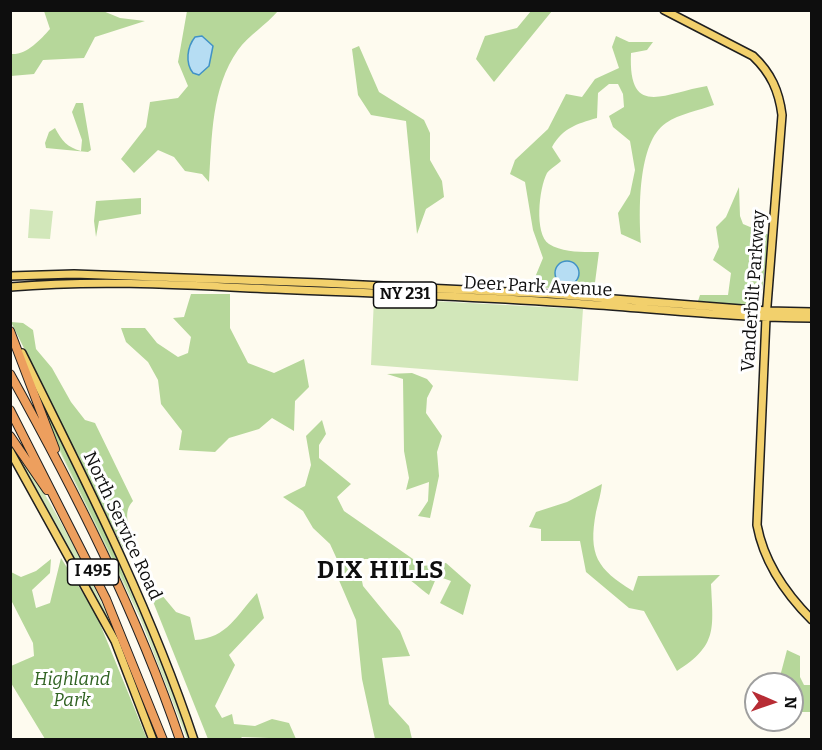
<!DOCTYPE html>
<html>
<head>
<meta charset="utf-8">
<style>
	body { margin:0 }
	#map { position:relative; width:822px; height:750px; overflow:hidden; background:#fefbef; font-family:Bitter,serif }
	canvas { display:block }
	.frame { position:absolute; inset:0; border:12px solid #0e0e0e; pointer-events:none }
	.north { position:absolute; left:744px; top:672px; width:60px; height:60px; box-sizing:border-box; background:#fff; border:2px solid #9f9f9f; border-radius:50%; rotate:92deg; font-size:16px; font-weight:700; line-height:24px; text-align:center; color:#0e0e0e }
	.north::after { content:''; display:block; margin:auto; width:21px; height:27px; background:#b72c34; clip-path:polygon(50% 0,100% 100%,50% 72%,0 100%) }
</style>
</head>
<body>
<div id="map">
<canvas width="822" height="750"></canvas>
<div class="frame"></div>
<div class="north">N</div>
</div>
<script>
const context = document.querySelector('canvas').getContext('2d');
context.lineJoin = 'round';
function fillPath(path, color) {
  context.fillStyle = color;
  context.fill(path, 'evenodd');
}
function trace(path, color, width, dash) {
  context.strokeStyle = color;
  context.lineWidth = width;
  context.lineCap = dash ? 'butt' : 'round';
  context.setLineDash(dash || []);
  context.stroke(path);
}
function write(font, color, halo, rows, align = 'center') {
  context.font = font + ' Bitter,serif';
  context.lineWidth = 6;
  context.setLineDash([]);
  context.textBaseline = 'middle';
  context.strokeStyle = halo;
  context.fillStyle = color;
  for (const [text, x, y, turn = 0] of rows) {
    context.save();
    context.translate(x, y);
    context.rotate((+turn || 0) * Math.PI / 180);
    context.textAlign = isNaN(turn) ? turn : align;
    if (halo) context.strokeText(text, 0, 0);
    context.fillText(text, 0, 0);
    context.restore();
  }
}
fillPath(new Path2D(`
	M30 209 53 211 50 239 28 238Z
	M374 298 583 309 578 381 371 365Z
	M37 394 98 509 161 659 190 739H187L140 618 58 448Z
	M10 440C75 534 118 635 160 739H155C120 635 65 541 11 446Z`), '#d2e7ba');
fillPath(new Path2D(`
	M227 10 278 11C266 25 249 35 238 50 211 88 212 138 209 182L202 174 185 171 174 157 158 150 134 173 121 159 146 127 150 102 178 98 188 86 178 62 187 11Z
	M44 11H103L120 18 145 21 95 37 84 58 43 60 34 74 11 76V54C27 55 40 40 50 29Z
	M531 11H552L494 82 476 59 485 36 517 28Z
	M616 36 629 42H653L647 50 631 53C628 119 664 93 707 86L714 105C700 110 679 114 666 123 637 142 639 213 641 243L621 234 618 213 630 194 635 170 630 141 613 127 609 116 624 107 623 94 618 84H609L598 93 597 118C576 124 563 128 552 147L561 161C557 165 550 169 547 173 539 188 534 234 549 244 563 253 584 252 599 252L594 290 531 287 543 258 533 230 525 182 510 174 515 160 548 129 566 94 582 97 595 79 619 68 612 47Z
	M359 46 379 92 424 120 430 133V160L442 181 444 197 426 209 417 234 406 121 371 115 358 95 352 49Z
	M76 103H83L91 150 88 152 46 148 45 143 49 132 55 128C62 141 67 147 81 151L82 140 72 112Z
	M739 187 740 216 743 224 769 235 760 307 698 301 700 295H728L731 273 713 260 719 247 716 227 726 217Z
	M141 198V214L99 221 96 237 94 221 96 201Z
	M191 294H230V328L248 363 274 373 304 359 309 387 295 401 294 431 272 418 259 429 229 438 215 452 179 450 182 431 161 404 158 380 148 362 126 342 121 328H145L157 343 178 357 188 353 191 337 173 318 184 317Z
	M11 322 23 323 33 330 36 349 52 368 71 402 85 420 95 423 133 501C123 511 128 524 132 536L124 550Z
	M412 373 427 379 433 386 427 398 426 413 442 436 437 452 439 476 430 518 418 516 428 501 429 482 406 490 409 478 404 451 403 379 387 374Z
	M43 401 99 510 98 516 136 606 62 454 46 416Z
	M322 420 326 434 319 445V458L351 484 337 497 344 511 423 566 446 563 471 585 463 615 440 603 451 581 437 576 429 595C411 582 382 551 358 561L363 586 400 631 410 656 382 658 389 704 409 726 412 739H375L362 679 356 620 338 578 341 568 330 544 313 528 303 511 283 497 305 486 311 465 306 436Z
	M602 484C601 494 598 503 596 512 588 555 597 569 633 591L638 576 720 575 711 584C713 629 718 645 677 671L644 611 629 608 586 572 580 541H541V529L529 527 536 512 567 502Z
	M61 558 96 614 147 739H45L11 683V666L34 656 33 643 11 600V572L21 577 36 571 51 559 50 573 32 590 36 608 50 603Z
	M257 593 264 618 229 655 235 665 215 706 222 718 232 714 234 724 255 726 272 719 289 723 296 739 242 737 240 739H208L152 599 161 594 176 612 190 617 195 640C227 638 237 615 257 593Z
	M787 650 800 656V677L804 685H811V712H792V684H778Z`), '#b6d79a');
const water = new Path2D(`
	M202 36 213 46 209 66 199 75 193 73C185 63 187 47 195 37Z
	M555 273a12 12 0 1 1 24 0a12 12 0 1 1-24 0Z`);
fillPath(water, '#b6ddf3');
trace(water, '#4192c6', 1.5);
const major = new Path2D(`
	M664 10 753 56C771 73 779 91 782 115L766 318 757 525C764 563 785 593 812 620
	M10 276 74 274 321 283 550 294 767 311 812 312
	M10 287C90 280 170 284 250 288 367 293 483 296 599 305 670 310 740 318 812 318
	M22 353C85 480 149 605 194 740
	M10 451 115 641 153 740`);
const highway = new Path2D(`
	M10 331 55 449
	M10 374C75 491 137 613 180 740
	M10 410 106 599 163 740
	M10 436 47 490`);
trace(major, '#1f1f1f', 10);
trace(highway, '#1f1f1f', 10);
trace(major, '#f2d06c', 7);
trace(highway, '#ed9f5e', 8);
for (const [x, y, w] of [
	[405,295,63],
	[93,572,51]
]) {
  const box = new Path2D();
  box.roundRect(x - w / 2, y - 13, w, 26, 4.5);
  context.fillStyle = '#fff';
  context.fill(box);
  trace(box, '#0e0e0e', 1.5);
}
write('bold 16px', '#0e0e0e', null, [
	["NY 231",405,295],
	["I 495",93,572]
]);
write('18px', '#0e0e0e', '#fff', [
	["Deer Park Avenue",538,287,3],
	["Vanderbilt Parkway",754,291,-86],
	["North Service Road",122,526,65]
]);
write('italic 18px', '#2f6221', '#fff', [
	["Highland",72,680],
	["Park",72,701]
]);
context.letterSpacing = '1.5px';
write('bold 24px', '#0e0e0e', '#fff', [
	["DIX HILLS",381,571]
]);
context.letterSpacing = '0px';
</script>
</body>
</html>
